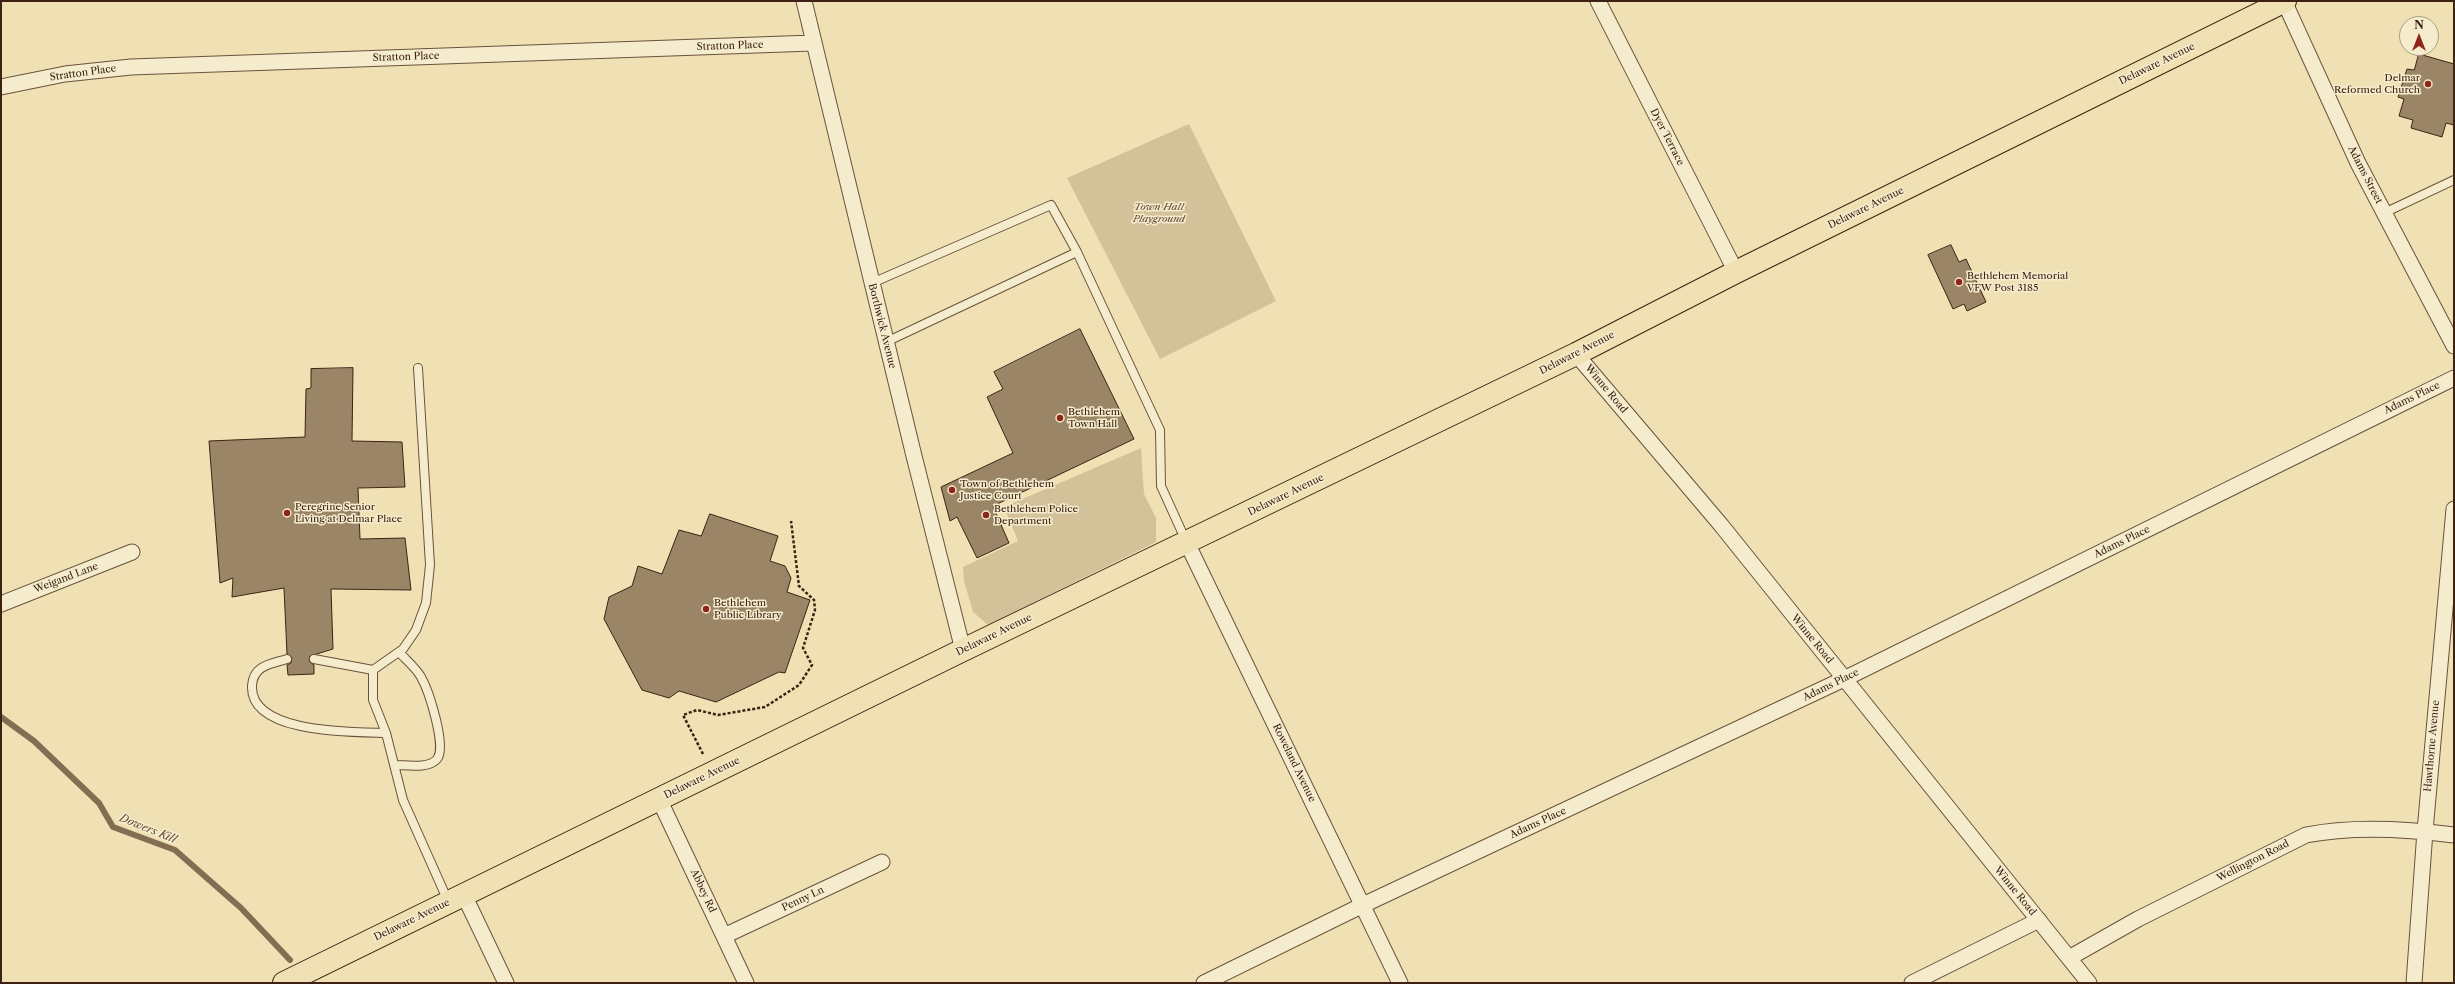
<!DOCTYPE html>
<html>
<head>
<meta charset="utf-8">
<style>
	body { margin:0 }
	#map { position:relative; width:2455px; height:984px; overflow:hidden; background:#f0e1b4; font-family:"Libre Caslon Text",serif }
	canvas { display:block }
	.frame { position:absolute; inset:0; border:2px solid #3d2213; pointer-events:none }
	.north { position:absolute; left:2399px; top:16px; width:40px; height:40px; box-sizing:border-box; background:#f5ecce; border:1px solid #ab9b83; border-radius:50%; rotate:0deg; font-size:11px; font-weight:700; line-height:16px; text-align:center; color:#3d2213 }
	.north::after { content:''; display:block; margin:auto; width:14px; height:18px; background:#8f2418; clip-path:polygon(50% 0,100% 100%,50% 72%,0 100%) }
</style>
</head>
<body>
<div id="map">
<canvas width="2455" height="984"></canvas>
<div class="frame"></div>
<div class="north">N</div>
</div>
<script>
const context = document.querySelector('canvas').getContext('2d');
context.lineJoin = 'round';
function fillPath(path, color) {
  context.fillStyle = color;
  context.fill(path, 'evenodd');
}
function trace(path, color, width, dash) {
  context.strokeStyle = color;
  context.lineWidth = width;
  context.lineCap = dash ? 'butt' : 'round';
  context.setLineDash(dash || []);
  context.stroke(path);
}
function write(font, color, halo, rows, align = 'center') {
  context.font = font + ' "Libre Caslon Text",serif';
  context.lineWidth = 3;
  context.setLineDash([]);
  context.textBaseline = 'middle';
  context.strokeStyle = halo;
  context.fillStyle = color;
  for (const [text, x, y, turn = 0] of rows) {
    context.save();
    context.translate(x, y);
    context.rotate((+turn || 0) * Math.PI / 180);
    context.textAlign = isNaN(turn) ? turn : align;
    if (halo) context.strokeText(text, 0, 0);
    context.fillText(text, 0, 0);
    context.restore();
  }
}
fillPath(new Path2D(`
	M1189 124 1276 301 1160 359 1067 178Z
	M1141 448 1144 494 1156 518V542L988 625 973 612 964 581 963 567 1018 541 1004 507Z`), '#d2c199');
trace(new Path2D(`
	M1 717 34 741 99 803 113 827 175 850 241 908 290 960`), '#846e53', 6);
const building = new Path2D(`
	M2419 54 2454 64V125L2446 123 2442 137 2411 128 2413 120 2399 116 2404 99 2398 97 2407 69 2414 70Z
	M1951 245 1959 262 1966 259 1986 302 1967 311 1964 304 1953 309 1928 255Z
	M1080 329 1134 439 993 506 1009 543 977 558 957 517 950 521 941 487 1013 453 987 397 1003 389 994 372Z
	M353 368 352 441 402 442 405 487 358 488 360 539 405 538 411 590 331 589 333 649 310 656 309 661 314 665V674L288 675 287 665 291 663 292 658 287 654 284 588 232 597 233 578 220 583 209 441 305 437 306 389 311 388V369Z
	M710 514 778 536 770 561 785 566 791 578 787 592 810 600 785 673 779 672 716 702 679 691 669 698 642 690 604 619 609 597 632 586 638 566 662 574 679 530 701 536Z`);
fillPath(building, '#9a8567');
trace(building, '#3d2213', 1);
const service = new Path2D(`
	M2384 213 2454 180
	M872 283 1051 205 1077 252 1160 430 1161 486 1186 541
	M886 342 1077 252
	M287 659C271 664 253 665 252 686 250 734 353 732 386 733L403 800 448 901
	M314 659 373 670V700L386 733
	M373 670 403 649 416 630 426 603 430 565 418 368
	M395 765C406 765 429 769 437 759 447 747 429 691 421 677 416 668 406 660 399 652`);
const minor = new Path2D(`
	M804 1 914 456 963 650
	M1598 1 1736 272
	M2284 1 2358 163 2454 346
	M1 87 65 74 131 67 813 43
	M1576 354 1721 525 2089 983
	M1187 543 1400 983
	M1 604 132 552
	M659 799 746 983
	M464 895 506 983
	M724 936 882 862
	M2069 958 2138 919 2306 835C2351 826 2408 829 2454 835
	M1204 983 1363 905 1844 679 2454 378
	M1912 983 2039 920
	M2414 983 2425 831 2454 509`);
const primary = new Path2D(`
	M284 983 961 651 1576 354 1736 272 2285 1`);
trace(service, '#6a523b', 10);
trace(minor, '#6a523b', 17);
trace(primary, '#3d2213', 24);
trace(new Path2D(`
	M703 754 683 715 697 710 718 715 765 707 799 685 812 665 803 648 815 610 814 600 799 586 791 521`), '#3d2213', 2.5, [3, 2]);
trace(service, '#f5ecce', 8);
trace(minor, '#f5ecce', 15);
trace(primary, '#f0e1b4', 22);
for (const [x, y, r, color] of [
	[2428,84,4,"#8f2418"],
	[1959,282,4,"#8f2418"],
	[1060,418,4,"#8f2418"],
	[952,490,4,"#8f2418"],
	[287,513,4,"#8f2418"],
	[986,515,4,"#8f2418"],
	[706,609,4,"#8f2418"]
]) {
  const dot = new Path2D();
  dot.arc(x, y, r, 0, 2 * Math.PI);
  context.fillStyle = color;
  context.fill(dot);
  trace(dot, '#f5ecce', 1.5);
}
write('10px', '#3d2213', '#f5ecce', [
	["Stratton Place",730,46,-2],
	["Stratton Place",406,57,-2],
	["Delaware Avenue",2157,64,-26],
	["Stratton Place",83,73,-8],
	["Dyer Terrace",1667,137,63],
	["Adams Street",2365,175,63],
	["Delaware Avenue",1866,208,-26],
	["Borthwick Avenue",882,326,76],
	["Delaware Avenue",1577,353,-27],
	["Winne Road",1606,389,50],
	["Adams Place",2412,398,-26],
	["Delaware Avenue",1286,495,-26],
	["Adams Place",2122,542,-26],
	["Weigand Lane",66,578,-21],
	["Delaware Avenue",994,635,-26],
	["Winne Road",1812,639,51],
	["Adams Place",1831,685,-26],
	["Hawthorne Avenue",2432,746,-85],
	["Roweland Avenue",1294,763,64],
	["Delaware Avenue",702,778,-26],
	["Adams Place",1538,823,-25],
	["Wellington Road",2253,861,-27],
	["Abbey Rd",703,891,65],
	["Winne Road",2015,891,51],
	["Penny Ln",803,899,-25],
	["Delaware Avenue",412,920,-26]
]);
write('10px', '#3d2213', '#f5ecce', [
	["Delmar",2420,78,"right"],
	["Reformed Church",2420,90,"right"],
	["Bethlehem Memorial",1967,276],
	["VFW Post 3185",1967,288],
	["Bethlehem",1068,412],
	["Town Hall",1068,424],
	["Town of Bethlehem",960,484],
	["Justice Court",960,496],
	["Peregrine Senior",295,507],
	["Living at Delmar Place",295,519],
	["Bethlehem Police",994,509],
	["Department",994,521],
	["Bethlehem",714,603],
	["Public Library",714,615]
], 'left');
write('italic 10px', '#624a34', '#f5ecce', [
	["Town Hall",1159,207],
	["Playground",1159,219]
]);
write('italic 11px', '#664e38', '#f5ecce', [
	["Dowers Kill",148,829,22]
]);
</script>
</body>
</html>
